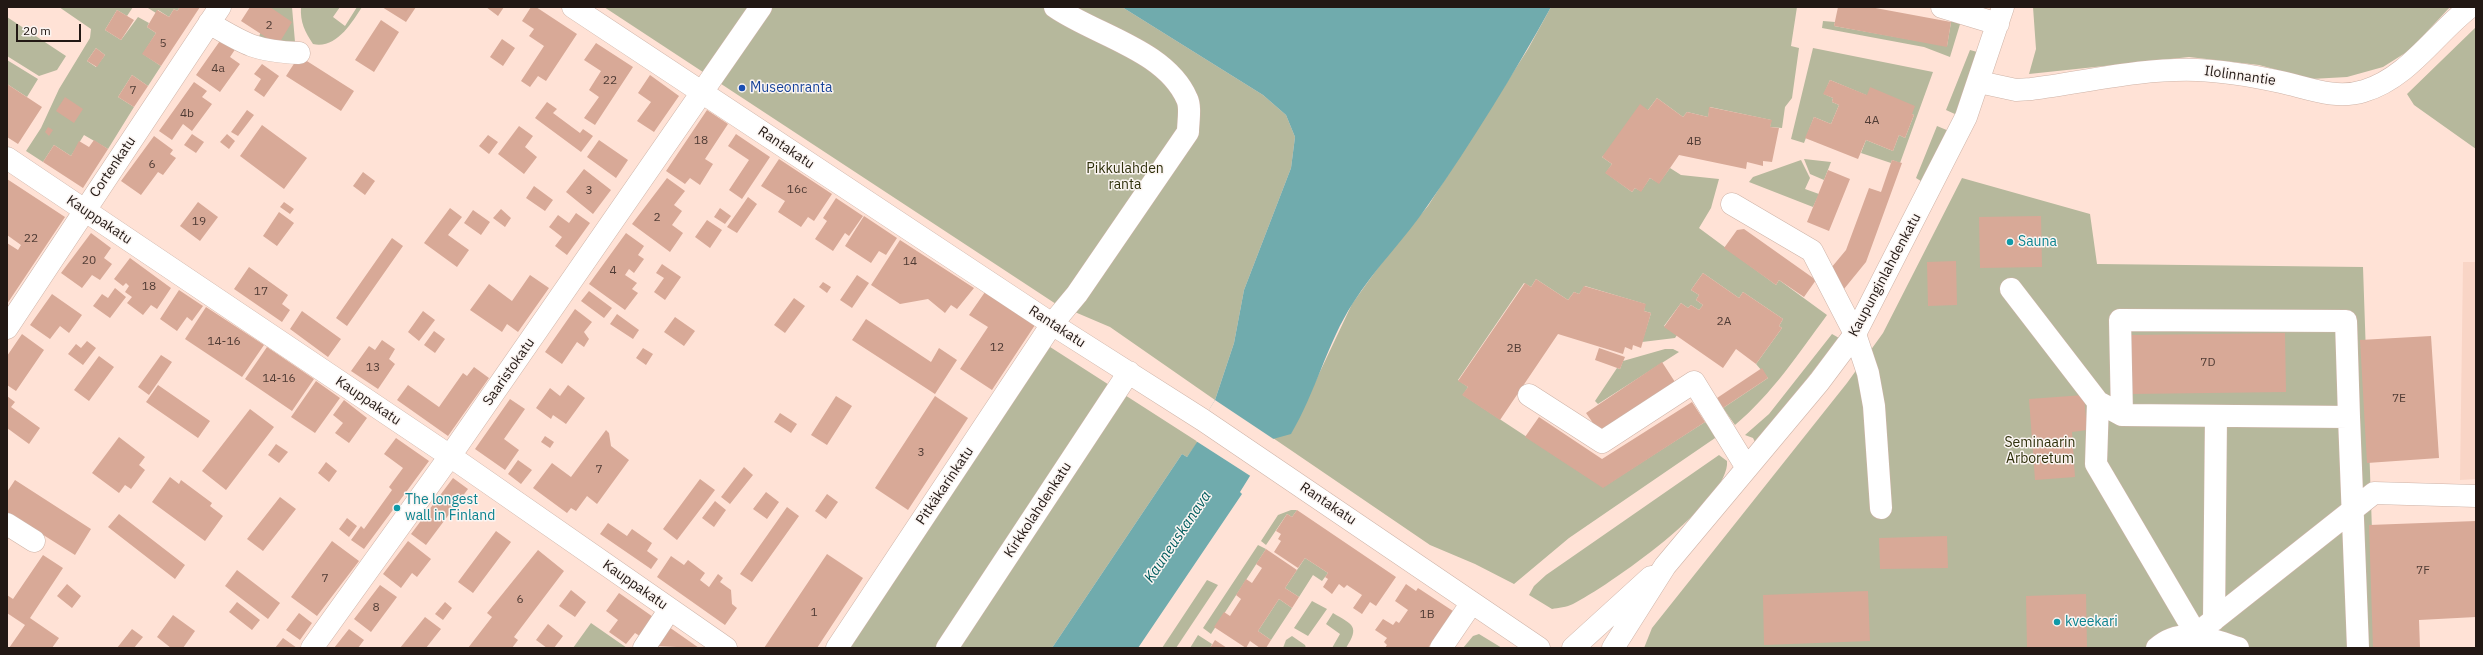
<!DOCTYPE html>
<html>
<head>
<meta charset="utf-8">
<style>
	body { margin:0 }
	#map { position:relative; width:2483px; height:655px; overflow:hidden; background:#ffe2d6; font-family:"IBM Plex Sans",sans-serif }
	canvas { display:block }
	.frame { position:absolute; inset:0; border:8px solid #221814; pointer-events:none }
	.scale { position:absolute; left:16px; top:24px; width:65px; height:18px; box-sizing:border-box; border:2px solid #221814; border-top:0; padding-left:5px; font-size:12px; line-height:14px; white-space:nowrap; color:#221814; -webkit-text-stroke:3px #fbf5f2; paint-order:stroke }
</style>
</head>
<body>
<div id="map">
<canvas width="2483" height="655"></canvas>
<div class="frame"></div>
<div class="scale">20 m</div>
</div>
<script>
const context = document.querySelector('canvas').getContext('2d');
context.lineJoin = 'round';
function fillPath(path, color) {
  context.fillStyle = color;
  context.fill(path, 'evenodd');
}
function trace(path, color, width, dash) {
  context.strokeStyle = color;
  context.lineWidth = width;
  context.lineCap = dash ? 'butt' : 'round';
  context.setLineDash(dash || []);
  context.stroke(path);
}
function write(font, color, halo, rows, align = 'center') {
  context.font = font + ' "IBM Plex Sans",sans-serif';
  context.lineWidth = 3;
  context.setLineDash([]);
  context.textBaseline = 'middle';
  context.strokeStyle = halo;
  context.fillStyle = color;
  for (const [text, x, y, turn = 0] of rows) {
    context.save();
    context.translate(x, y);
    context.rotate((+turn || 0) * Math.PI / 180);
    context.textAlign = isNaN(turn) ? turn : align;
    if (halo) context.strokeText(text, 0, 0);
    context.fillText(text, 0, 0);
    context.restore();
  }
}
fillPath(new Path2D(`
	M2463 262H2476V479L2460 480Z`), '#f9d5c6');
fillPath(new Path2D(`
	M59 7H133L127 16 117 10 105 30 121 40 138 17 149 23 147 27 156 33 143 54 161 66 148 86 132 75 118 97 134 107 108 149 84 135 71 156 54 145 43 162 26 151 41 128 59 89 90 38 91 29ZM96 48 105 55 96 67 87 61Z
	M150 7H180L177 11 174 9 169 17 158 10 156 13 148 8Z
	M270 7H292L295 42 283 45 257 42Z
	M301 7H340L333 17 345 26 357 7H362C351 24 336 49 313 44 305 32 300 22 301 7Z
	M604 7H1122L1263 95 1286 115 1295 137 1291 168 1244 290 1234 343 1215 400 1110 327 1056 304Z
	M1551 7H1797L1791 46 1799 48 1792 98 1785 107 1782 128 1770 127 1771 120 1710 107 1708 117 1687 112 1683 117 1657 98 1648 110 1602 157 1612 164 1606 173 1632 192 1635 188 1641 191 1650 178 1659 183 1670 168 1681 175 1719 179 1711 208 1699 228 1776 285 1779 280 1827 315C1799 353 1772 394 1735 425L1723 408 1768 378 1756 364 1782 328 1779 326 1783 319 1743 292 1739 298 1703 273 1691 290 1699 295 1696 300 1703 305 1699 310 1691 305 1688 308 1681 303 1664 326 1677 335 1675 338 1642 342 1651 313 1644 311 1645 304 1585 286 1579 294 1574 292 1568 300 1536 279 1531 287 1524 283 1458 380 1468 387 1463 395 1603 487 1705 422 1718 436 1569 538 1514 584 1475 564 1430 545 1273 438 1291 433 1352 304 1393 247 1428 206 1528 49Z
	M2033 7H2450L2410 50 2383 67 2347 77 2311 79 2259 65 2189 57 2029 74 2036 49Z
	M7 17 66 56 57 70 39 76 7 56Z
	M1823 21 1835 22 1834 26 1947 46 1951 22 1961 21 1950 57 1924 47 1822 28Z
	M2476 27V149L2414 105 2407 94Z
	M1813 48 1933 72 1900 163 1892 160 1891 163 1861 153 1866 140 1893 151 1899 135 1905 138 1914 115 1830 80 1824 94 1833 98 1832 102 1839 105 1831 124 1814 117 1804 143 1791 139Z
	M1970 50 1981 53 1957 115 1946 110Z
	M7 60 38 79 27 97 7 84Z
	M1937 126 1949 131 1924 183 1916 178Z
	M1804 159 1831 162 1824 180 1810 174Z
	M1801 160 1810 178 1805 189 1819 194 1813 207 1749 182 1753 177Z
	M1962 178 2090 214 2097 264 2363 267 2376 648H1644L1652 628 1847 383 1883 333Z
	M1832 334 1839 338 1756 444 1753 438 1745 435 1769 414Z
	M1047 345 1198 442 1187 457 1182 454 1052 648H844Z
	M1665 349H1673L1679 352 1598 404 1595 401 1617 368 1620 369 1623 361Z
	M1719 455 1727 461C1731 501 1607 587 1573 604 1567 607 1558 608 1552 609L1529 595 1534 586 1546 575Z
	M1291 510H1297L1292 517 1287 514 1266 545 1261 541 1278 515Z
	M1258 545 1266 549 1211 634 1203 628Z
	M1305 558 1328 573 1322 581 1313 575 1299 597 1285 588Z
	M1207 580 1218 585 1176 648H1162Z
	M1279 599 1292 608 1271 640 1258 631Z
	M1312 601 1327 609 1308 636 1294 628Z
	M1333 613C1353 625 1360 626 1346 648H1332L1340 634 1326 624Z
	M591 623 627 648H573Z
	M1479 634 1502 648H1463L1473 636Z
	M1198 635 1212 644 1210 648H1190Z
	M1292 636 1305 645 1306 648H1283L1286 640Z`), '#b6b89c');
fillPath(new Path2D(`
	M1122 7H1551C1514 74 1472 142 1428 205 1405 239 1375 268 1353 303 1327 343 1316 392 1291 434L1273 439 1240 492 1242 494 1138 648H1052L1182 454 1187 457 1212 420 1206 415 1215 400 1234 343 1244 290 1291 168 1295 137 1286 115 1263 95Z`), '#70abad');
fillPath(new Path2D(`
	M1215 400 1275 440 1252 477 1196 441 1210 420 1205 416Z`), '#ffe2d6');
fillPath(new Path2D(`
	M180 7H200L161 66 142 54 156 33 147 27 157 10 169 17 174 9 177 11Z
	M250 7H270L292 22 278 45 241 21Z
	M382 7H416L406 22Z
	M486 7H504L498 16Z
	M531 7H536L577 34 546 81 538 76 530 87 521 81 544 46 529 36 534 29 522 21Z
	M1838 7H1870L1951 22 1947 47 1834 26Z
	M117 10 134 20 121 40 105 30Z
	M381 20 399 32 374 72 355 60Z
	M222 38 236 48 230 57 240 64 220 92 196 75Z
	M502 39 515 48 503 66 490 57Z
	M596 43 633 67 595 125 584 118 599 97 589 90 601 71 584 60Z
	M96 48 105 55 97 67 87 61Z
	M299 56 354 91 341 111 286 76Z
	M262 64 279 76 264 97 254 90 261 79 254 74Z
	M132 75 148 86 134 107 118 97Z
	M650 75 679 96 654 132 637 121 651 102 638 93Z
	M1830 80 1867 95 1870 87 1915 106 1912 114 1914 115 1905 138 1899 135 1893 151 1866 140 1858 159 1805 138 1814 117 1831 124 1839 105 1832 102 1833 98 1823 94Z
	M194 82 207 91 202 97 212 104 192 131 183 124 172 140 159 131Z
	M7 84 42 107 18 144 7 137Z
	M65 97 83 109 74 123 56 111Z
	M1657 98 1683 117 1687 112 1708 117 1709 107 1772 120 1770 127 1779 128 1772 162 1763 161V166L1747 162 1746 169 1679 155 1659 184 1650 178 1641 192 1635 188 1632 192 1605 173 1612 164 1602 157 1640 104 1648 110Z
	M547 102 557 109 553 113 580 133 583 129 593 136 581 152 535 118Z
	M247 110 254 115 238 136 231 132Z
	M707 110 728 124 705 159 713 164 700 185 690 178 685 184 666 171Z
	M262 125 307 158 284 189 240 156Z
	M519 126 533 136 525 147 537 157 524 174 498 154Z
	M48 127 53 130 49 136 45 132Z
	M192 134 204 142 196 153 184 145Z
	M227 134 235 141 229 149 220 142Z
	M736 134 770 157 742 199 729 190 749 160 728 146Z
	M488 135 498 142 489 154 479 146Z
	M154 136 173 150 170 154 176 158 163 175 158 172 141 195 121 181Z
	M94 140 108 149 83 188 43 162 54 145 71 156 79 141 89 147Z
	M599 140 628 160 616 178 587 157Z
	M779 159 832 194 814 221 808 217 801 227 778 212 785 201 761 186Z
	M1892 160 1902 163 1866 262 1844 289 1826 274 1846 250 1869 188 1881 192Z
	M584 169 611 190 593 214 566 192Z
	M1828 170 1850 179 1829 231 1807 222Z
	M363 172 375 181 365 195 353 186Z
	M667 178 685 191 674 205 682 211 672 225 683 233 670 252 632 224Z
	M7 179 65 217 7 304V243L18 250 21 245 7 235Z
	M534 186 553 200 545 211 526 198Z
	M748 197 757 204 737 233 727 227Z
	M836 198 863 216 849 236 845 233 833 251 815 239 827 221 823 218Z
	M198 202 218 217 200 241 180 226Z
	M284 202 294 209 290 214 280 207Z
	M450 208 462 217 448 235 469 250 457 267 424 243Z
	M720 208 731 216 725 224 714 217Z
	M501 209 511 218 505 227 493 218Z
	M473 210 490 222 481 235 464 223Z
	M279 212 294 223 277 246 263 236Z
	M576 213 590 223 567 255 555 246 562 237 549 227 558 215 569 223Z
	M864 216 897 238 886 255 879 251 871 263 845 246Z
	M2041 216 2042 267 1980 268 1979 217Z
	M707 220 722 230 710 248 695 237Z
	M1744 229 1816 280 1804 297 1779 280 1776 285 1724 248 1737 230Z
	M91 233 111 248 104 258 112 264 100 280 92 275 82 288 61 273Z
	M626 233 644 246 638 255 644 259 634 273 629 269 625 275 637 283 632 289 638 293 625 310 589 284Z
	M392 238 403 246 347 326 336 318Z
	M900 240 974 288 957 309 951 305 945 313 928 299 900 304 871 285Z
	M130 258 171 288 157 309 151 305 143 315 127 303 132 297 125 292 129 286 126 283 123 286 114 279Z
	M1956 261 1957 305 1928 306 1927 262Z
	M662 264 681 277 665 300 654 292 664 278 656 273Z
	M249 267 288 295 282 304 290 310 282 322 234 289Z
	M1703 273 1739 298 1743 292 1783 319 1779 326 1782 328 1756 364 1736 349 1723 368 1664 327 1681 303 1688 308 1691 305 1699 310 1703 305 1696 300 1699 295 1691 290Z
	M530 275 549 288 518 332 507 324 502 332 470 310 489 284 512 301Z
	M857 275 869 283 852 308 840 300Z
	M1536 279 1568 300 1574 292 1579 294 1584 286 1646 304 1644 311 1651 313 1641 348 1633 345 1632 350 1625 347 1623 354 1558 334 1500 420 1462 395 1468 387 1458 381 1525 283 1531 287Z
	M823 282 831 287 827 293 819 287Z
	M115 288 126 297 110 318 93 306 102 294 108 298Z
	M179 290 203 306 192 321 187 317 177 331 160 319Z
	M589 291 612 308 604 318 581 301Z
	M985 292 1035 325 992 390 960 369 988 327 969 315Z
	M52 294 82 315 69 333 60 326 50 339 30 325Z
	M794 298 805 306 785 333 774 325Z
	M206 307 264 345 242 377 185 339Z
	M575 309 592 322 584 332 589 339 584 347 577 342 562 364 545 352Z
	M302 311 341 339 328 357 290 329Z
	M423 311 435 320 419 341 408 332Z
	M617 314 639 330 633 339 610 324Z
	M675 317 695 331 684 346 664 332Z
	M866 319 931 362 939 348 957 360 935 394 852 340Z
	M434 331 445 339 435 353 424 345Z
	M2285 333 2286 392 2130 394V335Z
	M22 334 44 350 16 391 7 385V356Z
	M2431 336 2439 458 2367 463 2360 340Z
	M382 340 395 349 389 359 395 364 378 389 351 371 369 346 375 350Z
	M87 341 96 348 83 365 68 354 76 344 81 348Z
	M267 347 314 379 292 411 245 379Z
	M643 348 653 354 646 365 636 358Z
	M1599 348 1625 357 1620 369 1595 360Z
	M161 355 172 362 149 395 138 387Z
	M99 356 114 367 89 401 74 390Z
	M1662 362 1675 382 1600 433 1586 413Z
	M474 367 489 378 448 436 397 400 408 385 439 407 463 373 467 376Z
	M1762 368 1768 378 1723 408 1717 398Z
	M316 381 340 398 315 433 291 417Z
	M158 385 210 421 198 438 146 402Z
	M568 385 585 398 566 424 553 415 551 419 536 408 550 388 560 396Z
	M2084 395 2087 430 2072 432 2075 477 2035 480 2029 399Z
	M7 396 15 402 11 407 40 428 29 444 7 428Z
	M836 396 852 406 827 445 811 435Z
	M935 396 968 418 908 510 875 488Z
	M510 399 525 409 504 439 519 450 505 470 475 449Z
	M344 400 367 418 349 443 335 433 343 423 333 415Z
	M1692 402 1705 422 1603 488 1525 437 1539 417 1602 459Z
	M250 409 274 427 226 490 202 471Z
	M780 413 797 424 791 433 774 422Z
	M606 430 609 433 611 446 629 460 597 504 587 496 576 511 571 508 567 513 533 488 552 463 571 477Z
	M545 436 554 442 550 448 541 442Z
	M119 437 145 457 139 465 145 470 131 489 125 485 119 493 92 473Z
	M396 438 429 461 364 549 351 540 361 526 364 529 392 490 389 487 403 468 384 454Z
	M276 444 288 452 279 463 268 455Z
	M518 460 532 470 521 484 508 474Z
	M326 462 337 471 329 482 318 473Z
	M744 467 753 475 730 504 721 497Z
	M170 477 179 484 181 480 212 503 210 506 223 516 205 541 152 502Z
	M453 478 468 489 426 545 411 534Z
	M700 479 715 490 677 540 663 529Z
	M15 480 91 529 75 555 7 512V492Z
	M766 492 779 502 767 519 753 509Z
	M827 494 838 502 826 519 815 511Z
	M280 497 296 509 263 551 247 539Z
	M715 501 726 510 714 527 702 518Z
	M787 507 799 516 752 582 740 574Z
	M1297 510 1396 577 1376 606 1370 602 1362 614 1353 608 1362 595 1347 585 1344 588 1339 584 1332 594 1323 587 1328 579 1325 577 1328 573 1305 558 1298 568 1274 552 1281 541 1278 539 1281 534 1276 531 1287 514 1292 517Z
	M119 514 185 565 175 579 108 527Z
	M347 518 357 526 349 537 339 529Z
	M2476 521V617L2419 620 2420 648H2373L2369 525Z
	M608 523 627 536 632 529 652 543 647 551 658 559 651 569 600 534Z
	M496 531 511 542 473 593 458 582Z
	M1947 536 1948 568 1880 569 1879 538Z
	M332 541 359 561 317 616 291 597Z
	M408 541 431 559 417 577 412 573 401 588 383 574Z
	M1266 549 1297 570 1285 588 1299 597 1292 608 1279 599 1258 631 1271 640 1266 648H1260L1250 641 1246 648 1214 627 1224 612 1230 616 1241 599 1236 595 1246 579 1252 583 1262 568 1256 564Z
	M538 550 564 571 514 637 518 640 512 648H468L492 617 487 613Z
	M827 554 863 578 817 648H764Z
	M43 555 63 568 30 618 59 638 52 648H9L25 625 7 613V595L13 599Z
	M671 556 684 565 688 560 705 573 700 580 709 587 718 574 723 578 720 582 731 590 732 604 737 608 725 625 657 577Z
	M237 570 280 603 268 619 225 586Z
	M67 584 81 596 72 608 57 596Z
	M1406 584 1416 591 1418 588 1453 611 1428 648H1385L1387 645 1384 642 1387 638 1375 630 1383 619 1393 625 1396 621 1399 623 1408 610 1395 601Z
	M380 585 397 597 371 632 354 619Z
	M571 590 586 602 575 617 559 606Z
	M1868 591 1870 641 1764 645 1763 595Z
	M619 593 656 619 643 638 635 633 626 644 609 632 618 620 606 611Z
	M2086 594 2087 648H2027L2026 596Z
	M237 602 260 620 252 630 229 612Z
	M445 602 452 608 443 620 435 614Z
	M299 613 312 623 300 640 286 630Z
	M173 615 195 631 183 648H171L157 637Z
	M425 617 441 629 426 648H400Z
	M548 624 563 636 554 648H547L536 640Z
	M669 627 699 648 655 646Z
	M132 629 143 637 134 648H117Z
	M349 629 364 640 358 648H334Z
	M283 638 297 648H275Z
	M1215 640 1227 648H1210Z`), '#d8a997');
const minor = new Path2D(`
	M573 7 1052 324 1203 420 1539 648
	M1942 7 1998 24
	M209 23C246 45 256 51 299 53
	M1979 82 2016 90 2031 89C2086 82 2141 68 2197 70 2226 71 2253 76 2281 82 2308 88 2336 100 2364 91 2408 78 2435 34 2470 7
	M7 158 450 456 726 648
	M1732 204 1812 251 1855 334 1868 373 1874 406 1881 508
	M2011 289 2098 402 2122 415 2349 417 2358 648
	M7 328 220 7
	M1529 395 1602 442 1694 382 1747 468
	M2098 402 2096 464 2196 634 2374 493 2476 496
	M2122 415 2120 320 2346 321 2349 417
	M7 524 34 541
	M2214 620 2216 416
	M312 648 450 456 761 7
	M644 648 670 609
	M837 648 1052 324 1077 294 1188 132C1188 123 1191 107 1187 99 1166 50 1095 35 1055 7
	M947 648 1129 372
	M1441 648 1471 604
	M1573 648 1651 577
	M1613 648 1665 566 1819 382 1855 334 1966 117 2003 7
	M2157 648C2182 626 2210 639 2238 648`);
trace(minor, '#ceb3a7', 23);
trace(minor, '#fff', 22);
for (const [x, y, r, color] of [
	[742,88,4,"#1a4fb4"],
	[2010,242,4,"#0f9aa8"],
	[397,508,4,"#0f9aa8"],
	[2057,622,4,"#0f9aa8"]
]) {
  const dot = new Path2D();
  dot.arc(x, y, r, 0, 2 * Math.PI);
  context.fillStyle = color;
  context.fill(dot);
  trace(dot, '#fbf5f2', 1.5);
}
write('12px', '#503c35', null, [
	["2",269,26],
	["5",163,44],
	["4a",218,69],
	["22",610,81],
	["7",133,91],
	["4b",187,114],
	["4A",1872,121],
	["18",701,141],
	["4B",1694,142],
	["6",152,165],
	["16c",797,190],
	["3",589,191],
	["2",657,218],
	["19",199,222],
	["22",31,239],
	["20",89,261],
	["14",910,262],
	["4",613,271],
	["18",149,287],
	["17",261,292],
	["2A",1724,322],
	["14-16",224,342],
	["12",997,348],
	["2B",1514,349],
	["7D",2208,363],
	["13",373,368],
	["14-16",279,379],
	["7E",2399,399],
	["3",921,453],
	["7",599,470],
	["7F",2423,571],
	["7",325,579],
	["6",520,600],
	["8",376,608],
	["1",814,613],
	["1B",1427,615]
]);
write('14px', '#221814', '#fbf5f2', [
	["Ilolinnantie",2240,76,8],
	["Rantakatu",786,148,34],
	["Cortenkatu",113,167,-56],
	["Kauppakatu",99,220,34],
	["Kaupunginlahdenkatu",1885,275,-62],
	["Rantakatu",1057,327,33],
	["Saaristokatu",509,372,-55],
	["Kauppakatu",368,401,34],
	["Pitkäkarinkatu",945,486,-56],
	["Rantakatu",1328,504,34],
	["Kirkkolahdenkatu",1038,510,-57],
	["Kauppakatu",635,585,35]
]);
write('14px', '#164399', '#fbf5f2', [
	["Museonranta",750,88]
], 'left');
write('14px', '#2f300b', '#fbf5f2', [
	["Pikkulahden",1125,169],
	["ranta",1125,185],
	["Seminaarin",2040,443],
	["Arboretum",2040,459]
]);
write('14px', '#0d838f', '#fbf5f2', [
	["Sauna",2018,242],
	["The longest",405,500],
	["wall in Finland",405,516],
	["kveekari",2065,622]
], 'left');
write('italic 15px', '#015d5f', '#fbf5f2', [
	["Kauneuskanava",1178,537,-56]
]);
</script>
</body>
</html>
